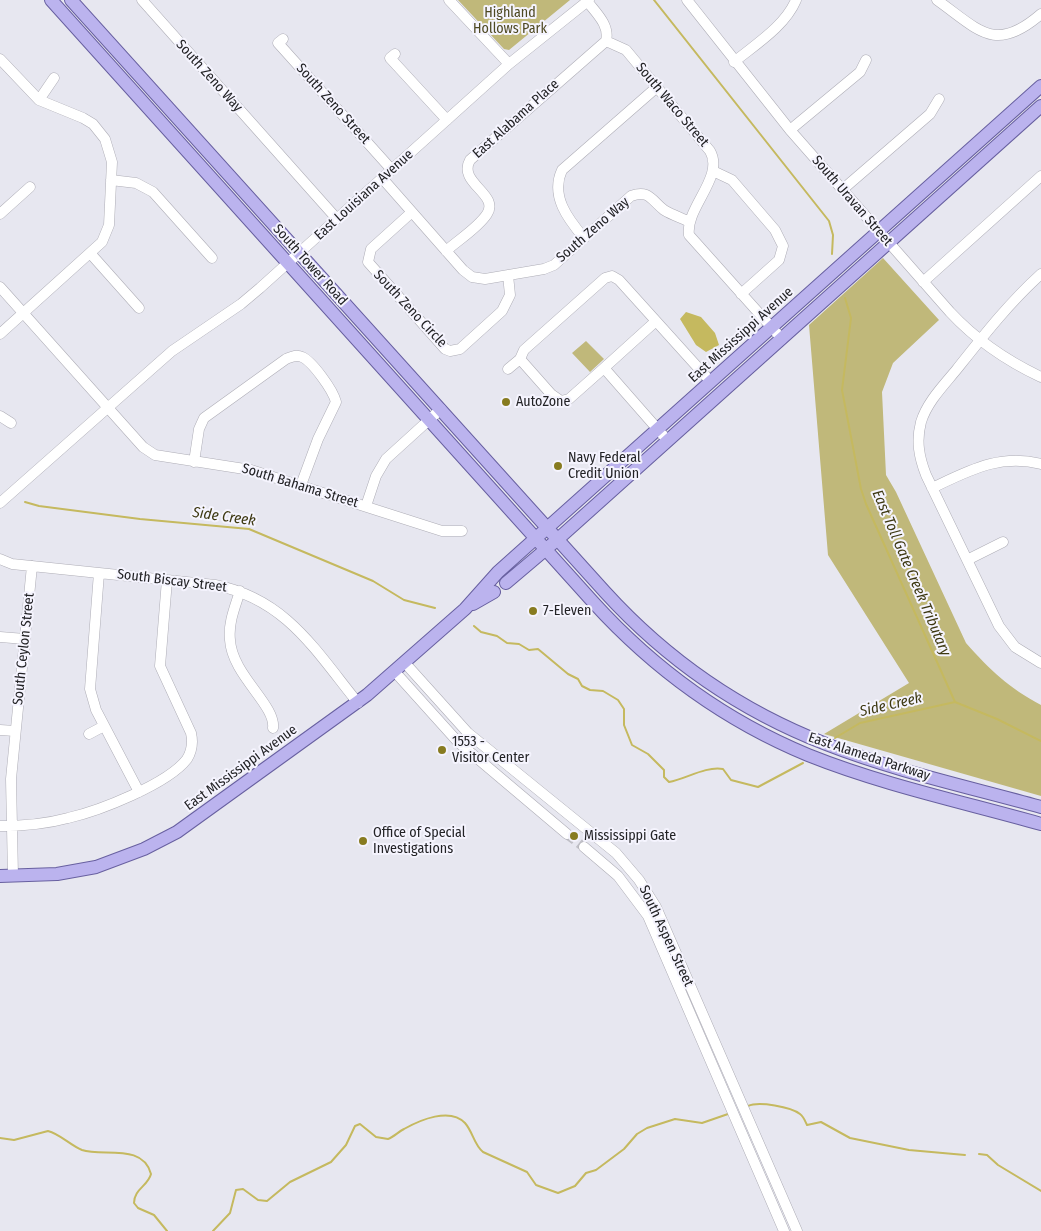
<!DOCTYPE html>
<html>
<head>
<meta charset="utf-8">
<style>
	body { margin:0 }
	canvas { display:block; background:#e7e7f0 }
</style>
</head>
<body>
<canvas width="1041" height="1231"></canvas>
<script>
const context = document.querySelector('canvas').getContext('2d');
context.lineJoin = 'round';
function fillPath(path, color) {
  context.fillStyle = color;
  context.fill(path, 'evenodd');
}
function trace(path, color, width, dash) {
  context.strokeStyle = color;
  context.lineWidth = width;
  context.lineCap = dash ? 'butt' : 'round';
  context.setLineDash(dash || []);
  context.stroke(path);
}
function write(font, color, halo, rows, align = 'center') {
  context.font = font + ' "Fira Sans Condensed",sans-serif';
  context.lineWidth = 4;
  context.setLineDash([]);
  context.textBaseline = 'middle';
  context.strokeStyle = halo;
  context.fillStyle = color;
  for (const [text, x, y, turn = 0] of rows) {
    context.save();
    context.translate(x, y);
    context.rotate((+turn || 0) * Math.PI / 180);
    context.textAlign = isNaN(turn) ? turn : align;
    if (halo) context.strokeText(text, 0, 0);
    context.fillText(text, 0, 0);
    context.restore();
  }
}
fillPath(new Path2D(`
	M458 0H570L509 50 504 49Z
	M883 258 939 320 893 363 882 392 886 475 896 492 966 643C990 670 1009 688 1041 705V796L824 734 909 683 828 555 809 325Z
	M586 341 604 359 590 372 572 353Z`), '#c0b87a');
fillPath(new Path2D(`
	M686 312 701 317 715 333 719 345 706 352 696 345 680 319Z`), '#c5b95f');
trace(new Path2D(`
	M654 0 829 221 833 235 832 254
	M845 298 851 318 842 390 861 489 866 504 955 702 997 719 1041 741
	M25 502 39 506 140 519 249 529 373 581 404 600 435 608
	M474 626 481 632 497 636 507 643 519 644 529 650 538 649 568 674 578 679 582 686 590 690 603 691 618 700 624 709V725L632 745 648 754 664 770V777L669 782C686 779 705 766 723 769L731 780 758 787 803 763
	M835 738 860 723 955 702
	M748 1106C759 1101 791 1107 800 1114 804 1117 805 1121 807 1125L821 1122 850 1138 909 1150 965 1155
	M0 1138 14 1140 48 1131C60 1134 70 1145 82 1150 103 1157 143 1143 151 1174 148 1186 134 1189 134 1203L138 1208 154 1215 167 1231
	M979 1154 987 1155 998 1165 1041 1191
	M213 1231 230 1213 236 1190 243 1189 258 1200 267 1201 290 1182 331 1162 346 1145 355 1126 360 1124 376 1137 388 1139C394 1137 398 1132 404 1129 420 1120 450 1107 465 1123 473 1132 474 1145 483 1152L527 1172 536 1185 558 1193 575 1186 586 1173 596 1170 624 1149 637 1134 647 1128 675 1119 702 1123 728 1114`), '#c5b95f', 2);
trace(new Path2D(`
	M567 834 584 847`), '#c0c0c7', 10, [10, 5]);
const minor = new Path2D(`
	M142 0 337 219
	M449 0 509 64
	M687 0 790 130 950 312C976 340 1007 361 1041 377
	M937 0C979 30 995 54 1041 14
	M283 39 278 43 392 170
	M606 41 626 50 710 151C725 177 685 208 689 235L782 339
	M395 54 390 58 447 120
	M0 59 39 100 83 118 93 124 105 139 112 162 109 225 102 242 0 334
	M734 62C756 44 785 26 796 0
	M39 100 54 78
	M790 130 860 72 866 60
	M713 171 732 180 775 230 783 246 779 260 741 294
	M382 178 463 270 472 277 485 279 544 269 554 265 631 196C649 189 652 201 664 210 672 215 682 218 690 222
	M111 180 136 183 153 192 212 258
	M842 190 930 114 939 99
	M412 212 371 249 368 262 445 349 450 351 460 349 502 311 510 295 508 275
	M0 214 30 187
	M584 238C568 219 550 196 562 170L657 87
	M446 251C458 240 478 228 487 214 500 194 457 183 470 160L606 41C610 25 596 13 587 1
	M90 253 139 308
	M1041 274C1009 303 984 335 957 369 944 385 927 402 921 422 916 441 919 457 926 475L999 626 1015 647 1041 663
	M923 282 1041 176
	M0 287 143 447 155 455 251 470 442 531H462
	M520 359 524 350 605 278 612 276 619 280 711 382
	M604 368 656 321
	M508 369 520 359 551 394 561 401 569 399 604 368 668 441
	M0 416 11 423
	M194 462 199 429 204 418 286 359C291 357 296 354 302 357 312 361 333 390 336 402L318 439 301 485
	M932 488C968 471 1000 453 1041 464
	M0 503 172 351 241 304 260 288 509 64 589 0
	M366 506 376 476 386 459 441 409
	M0 559 12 564 215 585C286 599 315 650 358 703
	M967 560 1003 542
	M99 573 90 689 96 710 139 792
	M240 591C235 607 228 623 230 640 232 675 276 705 273 728
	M0 637 25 639
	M405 663 468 733 616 853 639 880 656 907 797 1231
	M395 672 458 742 567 834
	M0 730 15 731
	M89 734 104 726
	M0 826C23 826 46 824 68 818 99 811 168 784 187 759 192 751 193 742 191 733L160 666 167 580
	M584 847 618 876 648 916 784 1231
	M13 876 11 779 32 566`);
const major = new Path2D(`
	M51 0 593 602C653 668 726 721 808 755 883 785 963 802 1041 824
	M71 0 605 592C666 659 741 711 826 744 895 771 969 787 1041 807
	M506 583 558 539 1041 106
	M473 604 494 592
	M0 876 57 874 96 867 144 849 177 832 367 695 465 609 498 572 1041 86`);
trace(minor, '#aeadb6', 11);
trace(major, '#6860a0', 14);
trace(minor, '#fff', 10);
trace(major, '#bbb3ee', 12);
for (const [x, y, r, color] of [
	[506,402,5,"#877b20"],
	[558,466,5,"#877b20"],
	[533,611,5,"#877b20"],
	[442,750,5,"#877b20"],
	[574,836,5,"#877b20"],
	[363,841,5,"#877b20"]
]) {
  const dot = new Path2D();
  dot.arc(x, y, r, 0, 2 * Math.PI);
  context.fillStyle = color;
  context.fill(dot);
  trace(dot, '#f5f4fe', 2);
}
write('14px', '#4e4922', '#f5f4fe', [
	["Highland",510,13],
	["Hollows Park",510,29]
]);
write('14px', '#222225', '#f5f4fe', [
	["South Zeno Way",209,76,48],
	["South Zeno Street",333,104,48],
	["South Waco Street",672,105,50],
	["East Alabama Place",516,119,-42],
	["East Louisiana Avenue",364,195,-42],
	["South Uravan Street",852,201,49],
	["South Zeno Way",593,230,-41],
	["South Tower Road",310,265,48],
	["South Zeno Circle",410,309,47],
	["East Mississippi Avenue",741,335,-42],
	["South Bahama Street",300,486,17],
	["South Biscay Street",172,581,7],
	["South Ceylon Street",24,649,-84],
	["East Alameda Parkway",869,757,18],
	["East Mississippi Avenue",241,768,-36],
	["South Aspen Street",666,936,65]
]);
write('14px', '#222225', '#f5f4fe', [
	["AutoZone",516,402],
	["Navy Federal",568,458],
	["Credit Union",568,474],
	["7-Eleven",543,611],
	["1553 -",452,742],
	["Visitor Center",452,758],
	["Office of Special",373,833],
	["Investigations",373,849],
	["Mississippi Gate",584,836]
], 'left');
write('italic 15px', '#3d3811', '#f5f4fe', [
	["Side Creek",224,517,8],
	["East Toll Gate Creek Tributary",911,573,67],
	["Side Creek",891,705,-13]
]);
</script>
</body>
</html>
